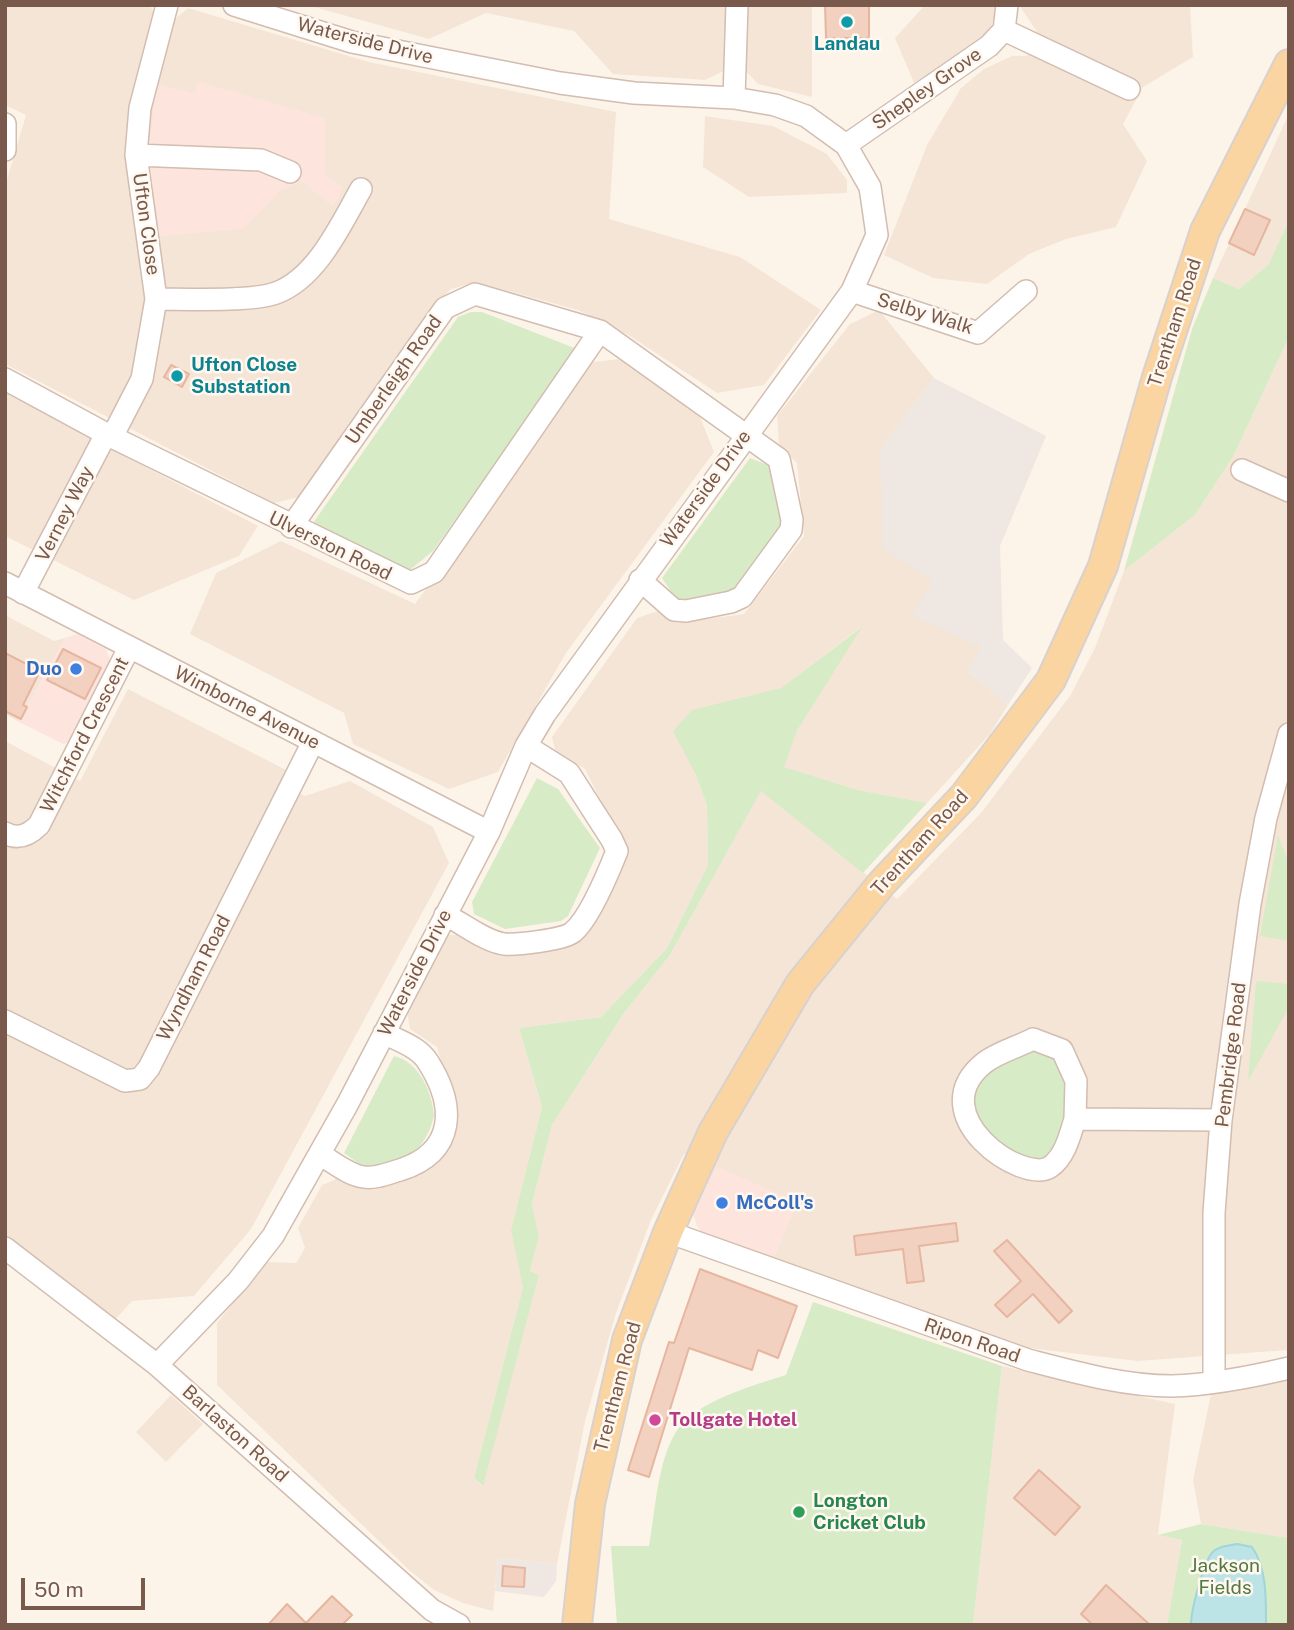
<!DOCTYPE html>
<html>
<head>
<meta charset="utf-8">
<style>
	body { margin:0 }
	#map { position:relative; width:1294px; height:1630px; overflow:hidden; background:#fdf4e9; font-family:"Public Sans",sans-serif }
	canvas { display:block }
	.frame { position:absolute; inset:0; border:7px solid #78594b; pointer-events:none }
	.scale { position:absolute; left:21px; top:1578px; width:124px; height:32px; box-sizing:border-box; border:4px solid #78594b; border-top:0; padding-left:9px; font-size:21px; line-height:24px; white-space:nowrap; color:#78594b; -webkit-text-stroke:5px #fff8f0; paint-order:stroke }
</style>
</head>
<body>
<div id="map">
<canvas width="1294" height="1630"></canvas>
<div class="frame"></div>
<div class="scale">50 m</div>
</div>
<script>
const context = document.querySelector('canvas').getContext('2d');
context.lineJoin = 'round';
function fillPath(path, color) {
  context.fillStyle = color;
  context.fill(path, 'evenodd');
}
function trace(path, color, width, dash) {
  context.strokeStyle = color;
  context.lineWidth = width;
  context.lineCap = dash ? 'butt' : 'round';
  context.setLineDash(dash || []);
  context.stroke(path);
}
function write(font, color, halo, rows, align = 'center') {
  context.font = font + ' "Public Sans",sans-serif';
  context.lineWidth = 5;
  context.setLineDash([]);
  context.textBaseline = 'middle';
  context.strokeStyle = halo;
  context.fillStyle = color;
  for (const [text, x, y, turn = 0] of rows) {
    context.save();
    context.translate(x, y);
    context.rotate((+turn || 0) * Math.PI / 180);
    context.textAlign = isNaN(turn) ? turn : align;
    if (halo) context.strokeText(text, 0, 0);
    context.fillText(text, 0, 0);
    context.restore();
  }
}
fillPath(new Path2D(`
	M5 5H150L152 10 175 19 188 8 369 62 616 112 609 219 740 257 821 310 764 385 717 393 630 336 578 310 476 282 451 289 434 306 300 497 274 503 5 364V186L26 115 5 105Z
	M307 5H812V97L758 84 742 67 728 69 705 80 613 74 574 31 486 13 429 39Z
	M925 5 997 7 989 35 914 83 895 38Z
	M1019 5H1190L1193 57 1143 87 1123 124 1147 161 1116 227 1066 239 1029 254 987 284 933 278 884 255 927 145 961 88 984 69 1012 56H1027L1039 35Z
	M705 116 773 126 810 145 827 154 847 180V193L749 197 703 167Z
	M1287 118 1289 220 1268 265 1239 289 1213 278Z
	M879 310 934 378 880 449 933 581 982 648 967 670 1008 705 990 734 927 803 858 790 783 767 797 731 860 628 781 688 760 695 694 771 707 805 708 865 667 948 601 1017 519 1028 542 1107 511 1230 524 1283 474 1478 482 1486 539 1275 530 1271 539 1237 532 1204 552 1125 624 1013 670 955 761 790 897 899 981 813 1070 696 1095 648 1124 571 1195 515 1233 457 1289 337V1350L1137 1361 1029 1348 771 1264 797 1202 684 1154 651 1220 616 1313 585 1421 557 1564 498 1558 493 1611 463 1603 434 1590 409 1570 217 1385V1323L266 1262 296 1263 305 1248 298 1228 322 1185 339 1178 430 1163 457 1120 437 1047 410 1029 407 1011 444 935 579 934 622 844 585 769 555 750 552 737 637 618 661 610 677 623 744 614 804 536 797 463 779 446 777 416 850 324Z
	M621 359 700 417 714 452 566 653 498 772 449 789 353 744 344 713 190 634 216 573 281 541 415 604 593 362Z
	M5 393 258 526 239 556 134 600 5 536Z
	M5 615 54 641 65 638 19 722 5 714Z
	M128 689 288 771 279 784 305 796 350 781 433 827 449 863 251 1229 194 1296 132 1301 114 1321 5 1256V741L80 781Z
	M1002 1366 1175 1404 1158 1535 1182 1540 1167 1625H973Z
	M1289 1377V1538L1201 1524 1193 1480 1211 1394Z
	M171 1395 203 1424 166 1462 136 1432Z`), '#f5e5d7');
fillPath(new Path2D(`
	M197 81 325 118V174L343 188 333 207 301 181 279 192 243 229 160 236 148 158 156 83 195 94Z
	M77 634 106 649 113 668 76 741 63 744 19 722 65 638Z
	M715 1166 798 1202 771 1264 703 1234 697 1226 693 1215Z`), '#fde4dd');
fillPath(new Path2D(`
	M934 378 1046 436 1000 546 1003 640 1032 668 1008 705 967 670 982 647 912 616 933 581 883 549 880 449Z
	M498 1558 557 1564 556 1581 544 1597 495 1591Z`), '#eee7e2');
fillPath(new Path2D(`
	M1289 220V337L1233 457 1195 515 1124 571 1192 329 1213 278 1239 289 1268 265Z
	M471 312H482L577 349 433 551 411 569H402L313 523 458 317Z
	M750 458 773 467 784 508 781 525 732 593 679 604 662 578Z
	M862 627 797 731 784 767 858 790 927 803 863 873 761 791 670 955 624 1013 552 1125 532 1204 539 1237 530 1271 539 1275 483 1486 474 1478 523 1287 511 1230 542 1107 519 1028 601 1017 667 948 708 865 707 805 694 771 673 731 692 710 781 688Z
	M537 778 558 789 600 848 568 916 561 921 505 929 474 914 472 902Z
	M1278 835 1289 864V941L1260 936Z
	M1256 981 1289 984V1007L1248 1081Z
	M1034 1042 1060 1053 1073 1082 1056 1156 1024 1165 971 1122 967 1092 987 1066Z
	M394 1056C419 1062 432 1091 434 1116 424 1156 403 1160 365 1168L344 1153Z
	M813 1302 1002 1366 973 1625H617L611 1546H649C656 1508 657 1457 680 1426 699 1401 757 1384 786 1375Z
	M1201 1524 1289 1538V1625H1167L1182 1540 1158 1535Z`), '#d7ebc6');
const water = new Path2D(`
	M1237 1544 1252 1547C1267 1569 1266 1599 1266 1625H1191C1191 1609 1203 1566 1211 1554 1217 1546 1228 1546 1237 1544Z`);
fillPath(water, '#bce4e7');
trace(water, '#a2d4d9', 2);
const building = new Path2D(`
	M825 5H869V38H826Z
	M1245 209 1270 220 1254 255 1229 243Z
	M171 365 189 374 182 387 164 377Z
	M63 649 101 668 85 699 47 680Z
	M5 653 40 671 23 705 27 707 21 719 5 711Z
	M956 1223 958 1241 919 1246 924 1281 907 1283 903 1249 856 1255 854 1236Z
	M1007 1240 1072 1311 1059 1323 1033 1294 1007 1317 995 1305 1021 1281 994 1251Z
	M700 1269 797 1306 778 1358 758 1350 752 1370 689 1348 649 1477 628 1470 669 1342 674 1343Z
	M1039 1470 1080 1507 1055 1535 1014 1498Z
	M503 1566 525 1568 524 1587 502 1586Z
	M1106 1585 1150 1625H1093L1081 1614Z
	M332 1596 352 1615 342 1625H268L287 1604 306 1623Z`);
fillPath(building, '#f3d1c0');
trace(building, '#e6b6a0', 2);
const minor = new Path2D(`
	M1004 30 1129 89
	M1004 30 1007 5
	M734 98 737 5
	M5 124V150
	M846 145 989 46 1004 30
	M136 155 261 160 290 172
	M852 291 978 333 1026 291
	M156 299C185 299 251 302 276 293 317 278 341 224 361 189
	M5 379 112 437 411 583 434 572 600 331
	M112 437 142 379 156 299 136 155 140 108 167 5
	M1242 470 1289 491
	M291 527 445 308 475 294 600 331 779 459 792 520 791 530 742 597 731 602 686 611 674 610 640 580
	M5 583 489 832
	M23 593 106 434
	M5 833C18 840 29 835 39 825L129 648
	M445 915C463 923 484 941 504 944 516 945 564 940 573 932 589 919 609 871 617 851L612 840 569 773 526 746
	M5 1021 125 1081 140 1079 149 1068 313 742
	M1075 1119 1076 1081 1062 1050 1033 1039C1018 1047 998 1052 984 1063 920 1115 1023 1185 1050 1167 1065 1157 1070 1135 1075 1119L1221 1120
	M321 1155C333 1162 350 1176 364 1177 375 1179 389 1173 400 1170 456 1152 456 1106 428 1062 419 1047 399 1041 384 1033
	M668 1232 1028 1360C1074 1372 1124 1386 1172 1386 1211 1385 1251 1377 1289 1368
	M5 1248 157 1365 432 1610 459 1625
	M157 1365 238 1281 273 1236 347 1105 489 832 526 746 545 714 852 291 877 235 870 187 846 145 806 116 775 105 734 98 634 93 560 83 352 42 234 5
	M1214 1381V1213L1221 1120 1250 904 1266 818 1289 734`);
const major = new Path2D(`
	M577 1625 590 1504 627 1340 668 1232 713 1132 800 984 882 883 964 796 1051 680 1103 566 1157 377 1205 231 1289 64`);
trace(minor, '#d2bdb0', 24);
trace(major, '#d9d1cd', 32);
trace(minor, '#fff', 21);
trace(major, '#fbd5a1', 28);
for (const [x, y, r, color] of [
	[847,22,7,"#0f9aa8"],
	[177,376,7,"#0f9aa8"],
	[76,669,7,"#3f7fe0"],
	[722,1203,7,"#3f7fe0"],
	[655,1420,7,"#d1479c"],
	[799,1512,7,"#2e9e5b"]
]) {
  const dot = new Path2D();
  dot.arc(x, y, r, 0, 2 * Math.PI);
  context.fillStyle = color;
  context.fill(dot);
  trace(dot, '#fff8f0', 2.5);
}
write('19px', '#78594b', '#fff8f0', [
	["Waterside Drive",365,41,14],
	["Shepley Grove",927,89,-35],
	["Ufton Close",146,224,82],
	["Selby Walk",925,314,17],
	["Trentham Road",1175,323,-72],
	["Umberleigh Road",394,380,-55],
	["Waterside Drive",706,489,-54],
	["Verney Way",65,514,-63],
	["Ulverston Road",330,546,26],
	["Wimborne Avenue",247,708,27],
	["Witchford Crescent",85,735,-63],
	["Trentham Road",920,843,-48],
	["Waterside Drive",415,973,-63],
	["Wyndham Road",194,978,-63],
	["Pembridge Road",1231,1055,-83],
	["Ripon Road",972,1341,19],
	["Trentham Road",618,1387,-75],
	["Barlaston Road",235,1434,42]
]);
write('bold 19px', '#0d838f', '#fff8f0', [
	["Landau",847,44],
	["Ufton Close",191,365,"left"],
	["Substation",191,387,"left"]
]);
write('bold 19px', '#366cbe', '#fff8f0', [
	["Duo",62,669],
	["McColl's",736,1203,"left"]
], 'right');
write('bold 19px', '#b23c85', '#fff8f0', [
	["Tollgate Hotel",669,1420]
], 'left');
write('bold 19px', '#27864d', '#fff8f0', [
	["Longton",813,1501],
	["Cricket Club",813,1523]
], 'left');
write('19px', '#547841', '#fff8f0', [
	["Jackson",1225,1566],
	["Fields",1225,1588]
]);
</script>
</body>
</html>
